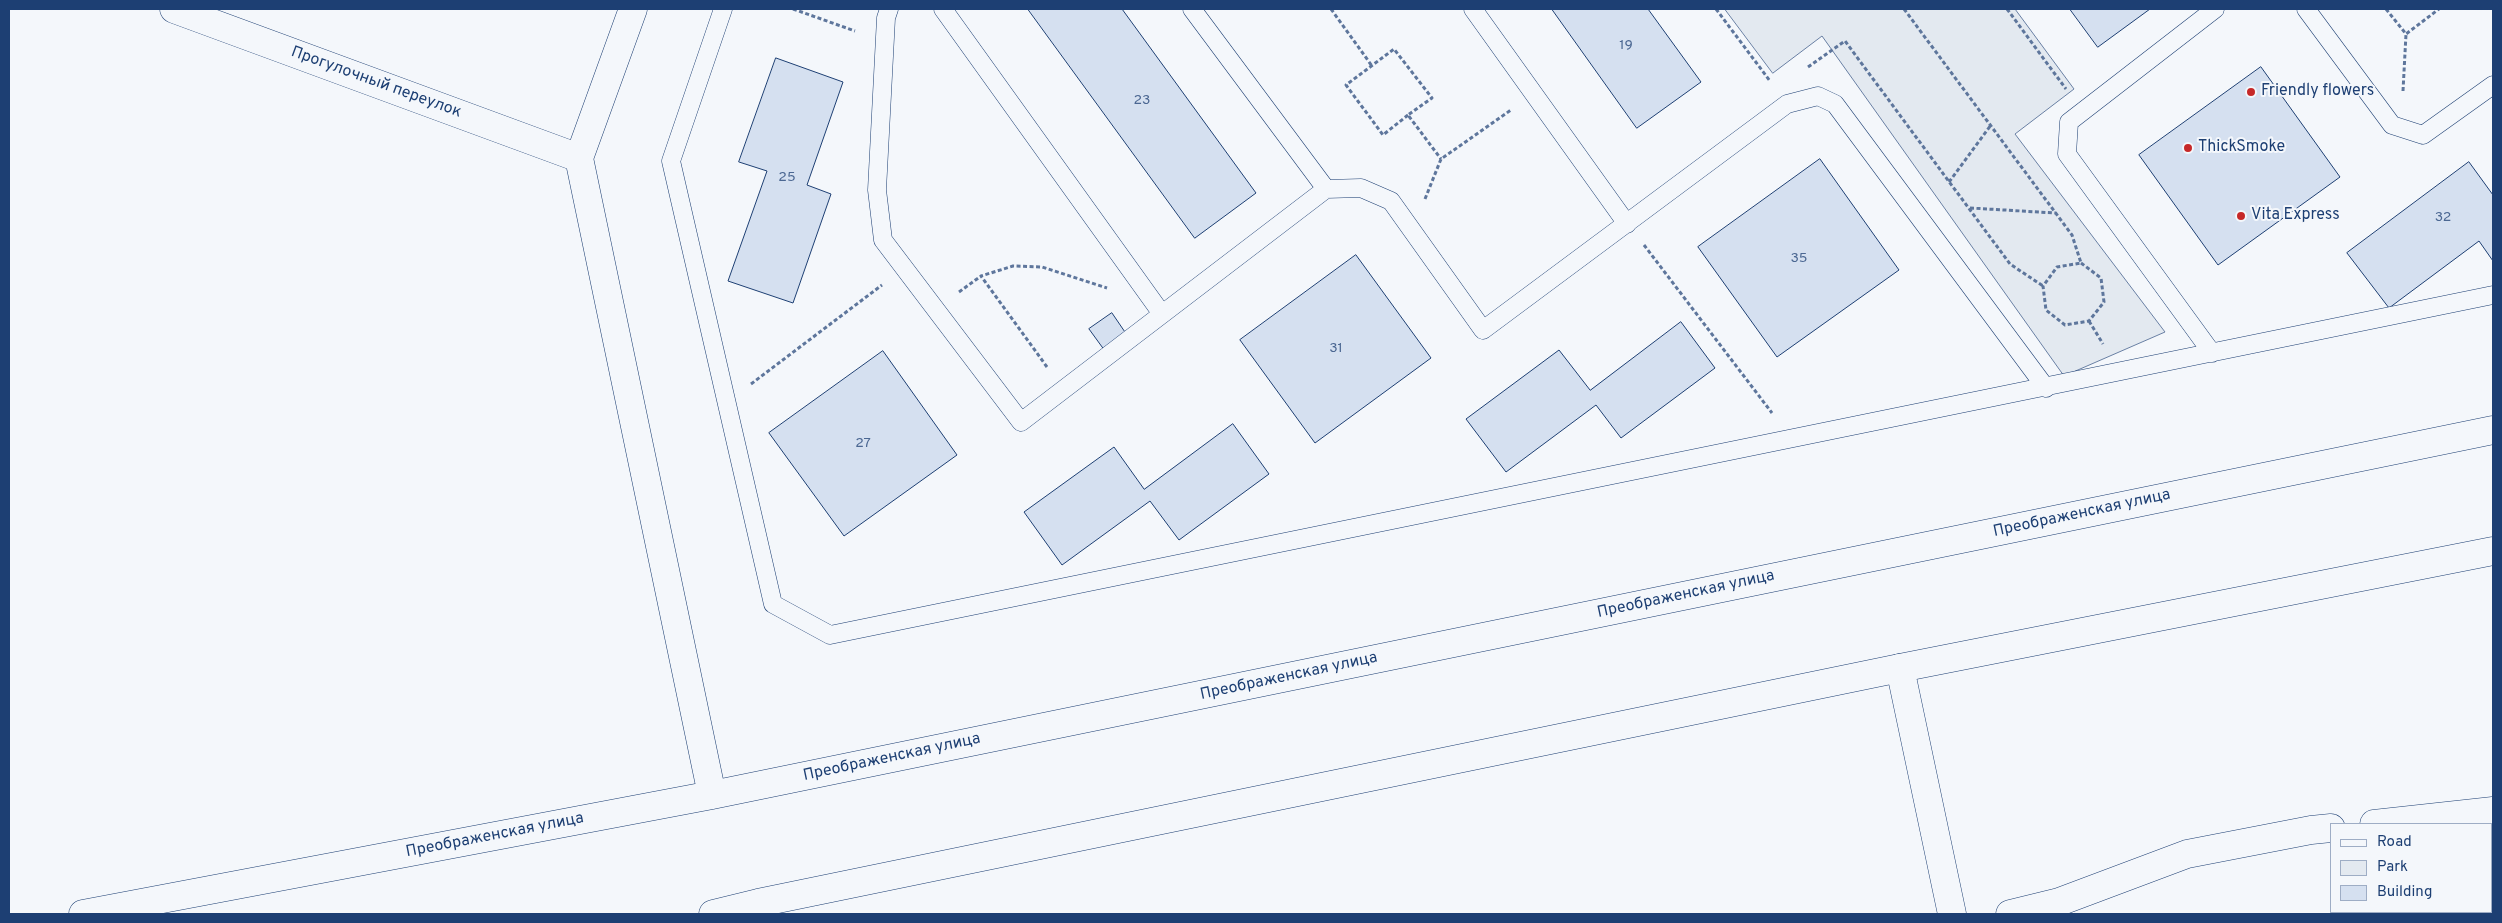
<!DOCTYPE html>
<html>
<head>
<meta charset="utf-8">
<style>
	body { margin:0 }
	#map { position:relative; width:2502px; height:923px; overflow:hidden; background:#f4f7fb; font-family:Overpass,sans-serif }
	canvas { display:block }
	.frame { position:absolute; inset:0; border:10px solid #1d3f73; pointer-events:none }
	.legend { position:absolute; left:2330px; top:823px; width:162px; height:90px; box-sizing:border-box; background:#f4f7fb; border:1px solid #9eadc5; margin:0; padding:6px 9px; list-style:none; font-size:15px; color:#1d3f73 }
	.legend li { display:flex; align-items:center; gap:10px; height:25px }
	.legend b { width:25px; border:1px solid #9eadc5 }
</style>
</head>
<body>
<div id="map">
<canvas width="2502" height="923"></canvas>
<div class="frame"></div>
<ul class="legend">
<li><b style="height:6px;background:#f4f7fb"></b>Road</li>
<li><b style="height:14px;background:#e3e9f0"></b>Park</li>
<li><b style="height:14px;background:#d5e0f0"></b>Building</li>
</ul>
</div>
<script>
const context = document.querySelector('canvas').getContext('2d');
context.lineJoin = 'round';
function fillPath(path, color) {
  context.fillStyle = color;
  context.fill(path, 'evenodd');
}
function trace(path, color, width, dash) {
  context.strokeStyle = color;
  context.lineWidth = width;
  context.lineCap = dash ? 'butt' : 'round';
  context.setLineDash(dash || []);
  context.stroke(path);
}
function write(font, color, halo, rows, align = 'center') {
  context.font = font + ' Overpass,sans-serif';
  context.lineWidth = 4;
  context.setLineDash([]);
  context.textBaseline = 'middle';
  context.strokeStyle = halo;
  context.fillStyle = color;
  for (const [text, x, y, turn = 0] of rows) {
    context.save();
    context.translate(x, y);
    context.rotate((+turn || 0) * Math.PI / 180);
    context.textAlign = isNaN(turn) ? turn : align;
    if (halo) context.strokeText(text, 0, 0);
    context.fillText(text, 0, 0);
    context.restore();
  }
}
const green = new Path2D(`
	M1725 9H2015L2074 89 2015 134 2165 332 2064 376 1822 36 1773 73Z`);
fillPath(green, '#e3e9f0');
trace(green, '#687fa3', 1);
const building = new Path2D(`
	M1028 9H1122L1256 193 1195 238Z
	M1552 9H1648L1701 82 1637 128Z
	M2070 9H2150L2098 47Z
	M776 58 843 82 807 185 831 194 793 303 728 281 767 171 739 162Z
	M2261 67 2340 177 2218 265 2139 155Z
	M1820 159 1899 270 1777 357 1698 247Z
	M2469 162 2493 195V261L2479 241 2389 308 2347 253Z
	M1356 255 1431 358 1315 443 1240 340Z
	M1112 313 1127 335 1105 351 1089 329Z
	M1681 322 1715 368 1621 438 1596 405 1506 472 1466 419 1559 350 1590 390Z
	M883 351 957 455 844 536 769 433Z
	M1233 424 1269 474 1179 540 1150 501 1062 565 1024 512 1114 447 1144 489Z`);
fillPath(building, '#d5e0f0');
trace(building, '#1d3f73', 1);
const service = new Path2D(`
	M723 9 671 161 773 604 830 635 2493 295
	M889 9 886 18 877 190 883 240 1021 422 1326 189 1361 188 1391 201 1483 330 1787 104 1818 96 1835 104 2046 388
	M943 9 1162 314
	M1192 9 1326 189
	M1473 9 1627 224
	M2306 9 2392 125 2423 135 2493 85
	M2212 353 2067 154 2069 122 2215 9`);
const minor = new Path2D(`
	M174 9 579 158
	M1900 668 1952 914
	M2374 824 2493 811
	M2010 914 2059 902 2187 854 2311 830 2331 828`);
const tertiary = new Path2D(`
	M633 9 579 158 712 795
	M83 914 712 795 2493 430
	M713 914 758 903 1900 668 2493 551`);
trace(service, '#1d3f73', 19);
trace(minor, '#1d3f73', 29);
trace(tertiary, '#1d3f73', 29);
trace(new Path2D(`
	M793 9 855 31
	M1331 9 1372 66
	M1716 9 1770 81
	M1904 9 2072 235 2081 263
	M2007 9 2066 89
	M2386 9 2406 34 2439 9
	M1808 67 1845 41 2010 264 2043 286
	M2403 91 2406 34
	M1408 115 1383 135 1346 85 1394 49 1432 98 1408 115 1441 159
	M1949 182 1991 125
	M1425 199 1441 159 1511 110
	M1970 208 2056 213
	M1644 245 1772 413
	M2081 263 2101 278 2104 302 2089 321 2065 325 2046 310 2043 286 2057 267Z
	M959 292 981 276
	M2089 321 2103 344
	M1047 367 981 276 1013 266 1042 267 1107 288
	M751 384 882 285`), '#5e769c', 3, [4, 2.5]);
trace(service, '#f4f7fb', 18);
trace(minor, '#f4f7fb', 28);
trace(tertiary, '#f4f7fb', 28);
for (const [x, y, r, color] of [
	[2251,92,5,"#c62828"],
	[2188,148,5,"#c62828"],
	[2241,216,5,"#c62828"]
]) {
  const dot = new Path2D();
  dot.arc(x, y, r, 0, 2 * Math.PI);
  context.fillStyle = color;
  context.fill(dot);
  trace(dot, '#f4f7fb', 2);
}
write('14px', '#4b6792', null, [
	["19",1626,46],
	["23",1142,101],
	["25",787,178],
	["32",2443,218],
	["35",1799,259],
	["31",1336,349],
	["27",863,444]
]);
write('16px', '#1d3f73', '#f4f7fb', [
	["Прогулочный переулок",376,83,20],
	["Преображенская улица",2082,514,-12],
	["Преображенская улица",1686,595,-12],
	["Преображенская улица",1289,677,-12],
	["Преображенская улица",892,758,-12],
	["Преображенская улица",495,836,-11]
]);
write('16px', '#1d3f73', '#f4f7fb', [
	["Friendly flowers",2261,92],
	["ThickSmoke",2198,148],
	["Vita Express",2251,216]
], 'left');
</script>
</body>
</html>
